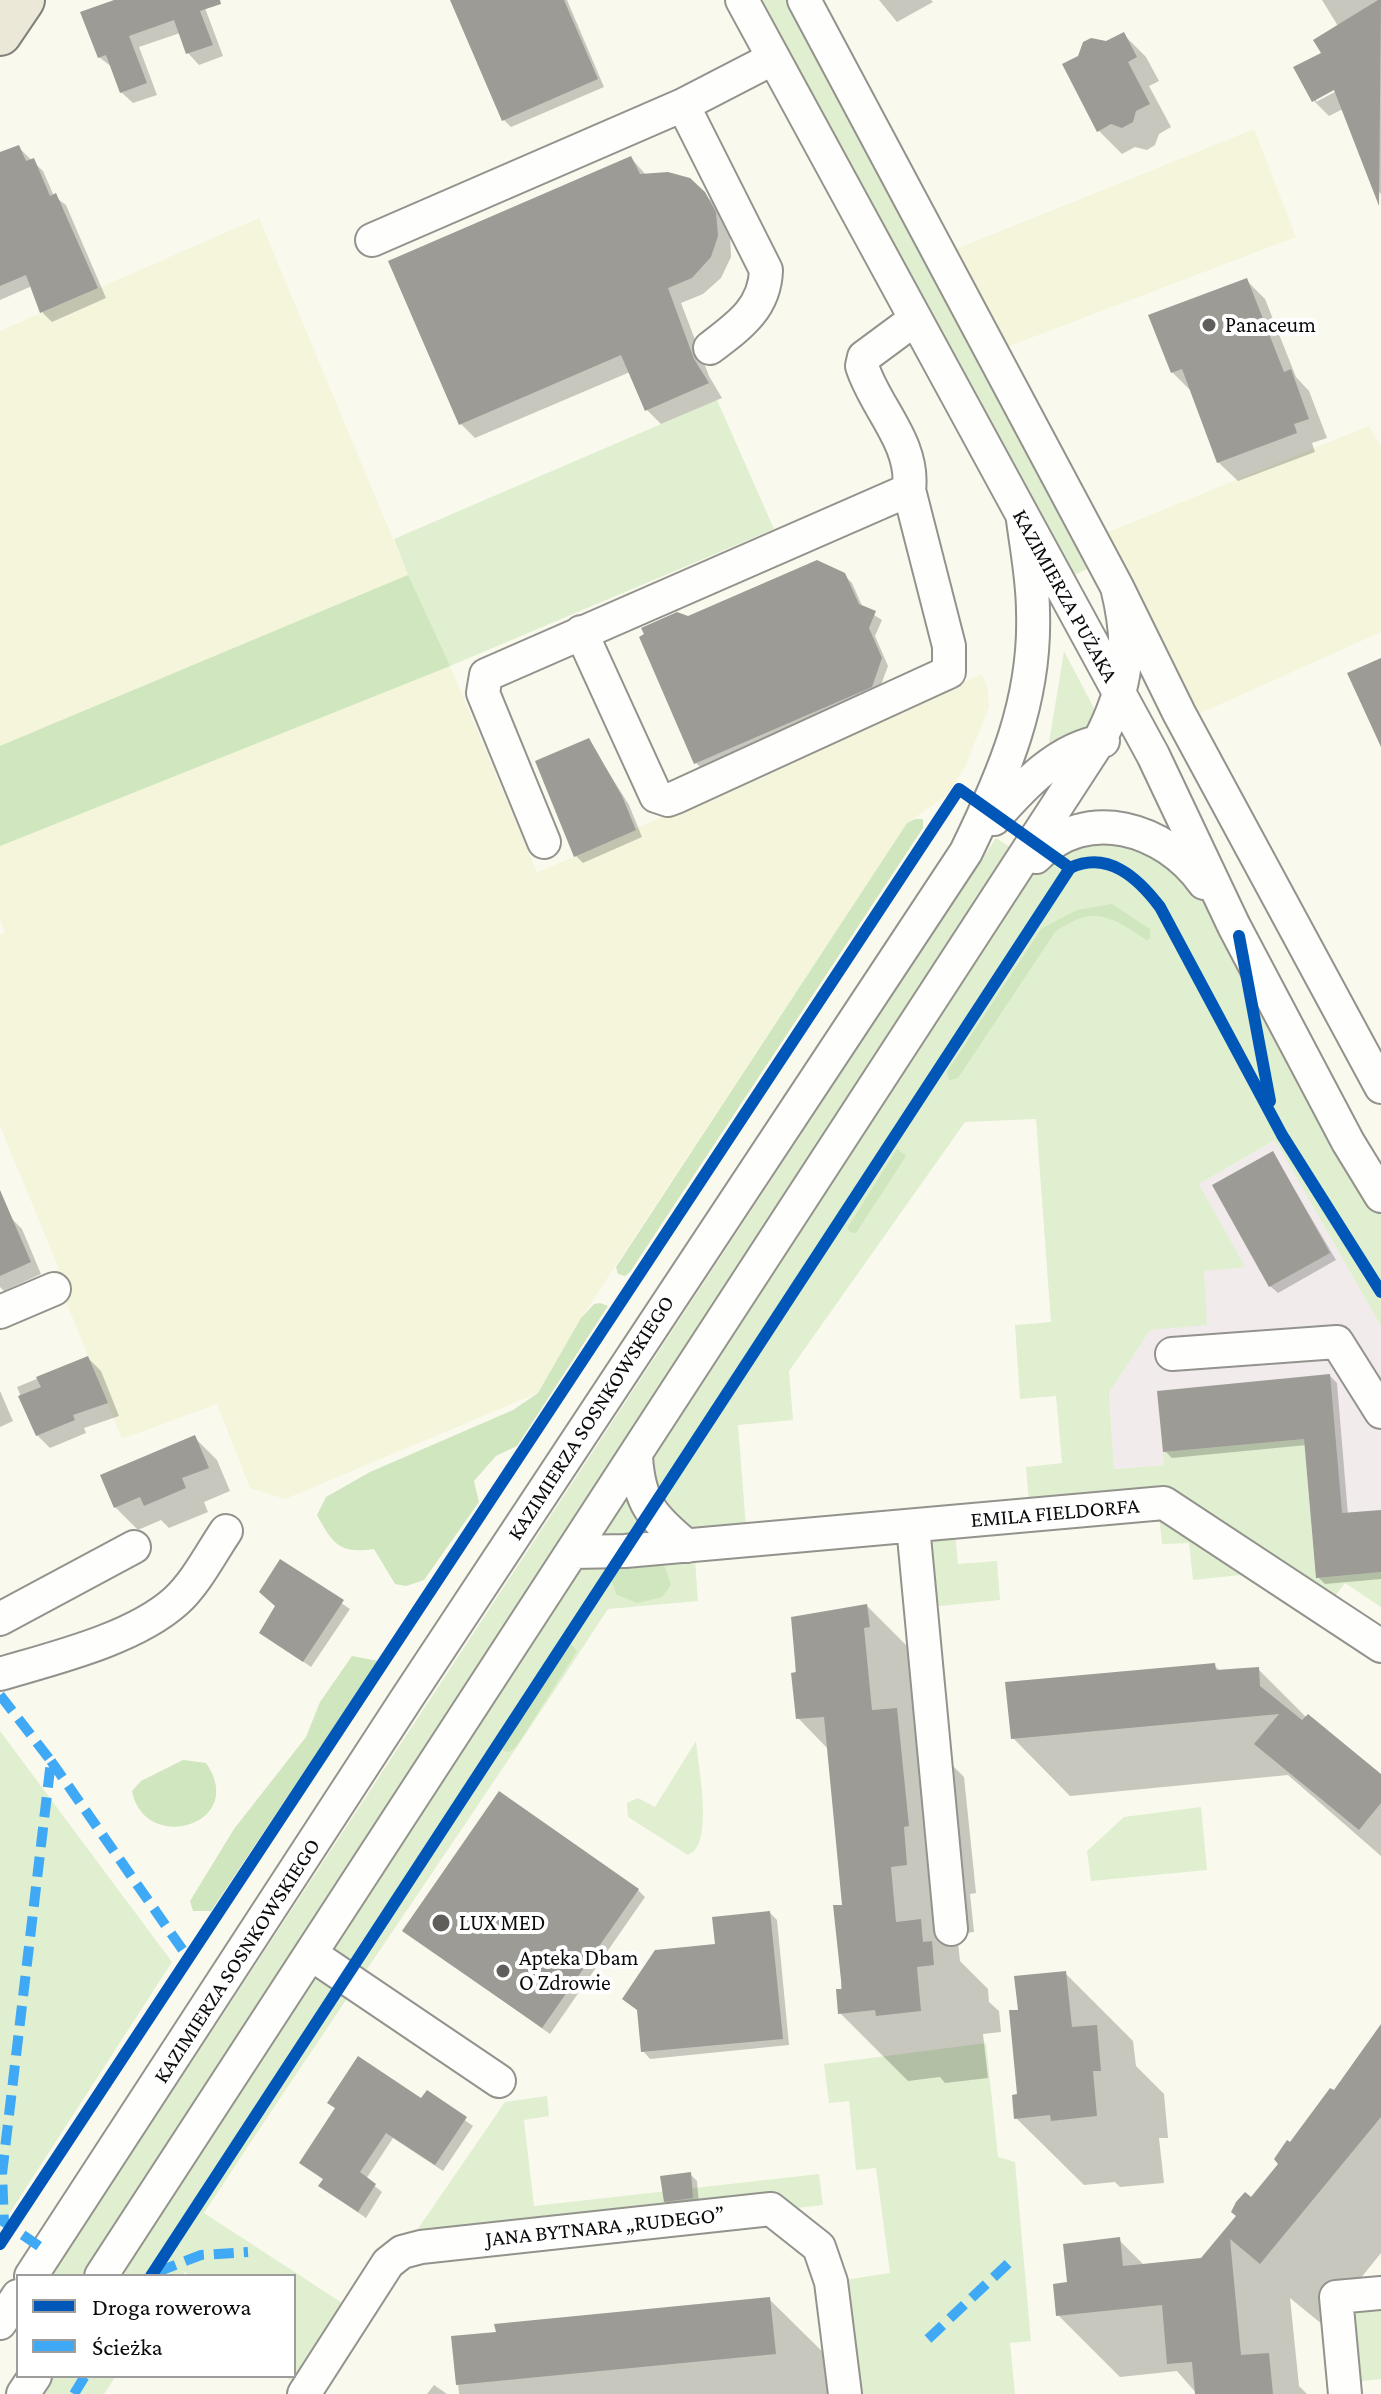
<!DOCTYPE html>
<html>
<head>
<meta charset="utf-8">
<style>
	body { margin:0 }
	#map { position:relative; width:1381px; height:2394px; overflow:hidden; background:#faf9ee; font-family:"Crimson Pro",serif }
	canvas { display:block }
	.legend { position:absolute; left:16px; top:2274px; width:280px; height:104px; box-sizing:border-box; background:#fff; border:2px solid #9d9d9d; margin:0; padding:10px 14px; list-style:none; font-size:24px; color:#0b0b0b }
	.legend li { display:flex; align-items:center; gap:16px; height:40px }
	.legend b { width:40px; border:2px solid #9d9d9d }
</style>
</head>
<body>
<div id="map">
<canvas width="1381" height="2394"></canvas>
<ul class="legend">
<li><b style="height:10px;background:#0057b8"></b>Droga rowerowa</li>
<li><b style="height:10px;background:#3fa9f5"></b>Ścieżka</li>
</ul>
</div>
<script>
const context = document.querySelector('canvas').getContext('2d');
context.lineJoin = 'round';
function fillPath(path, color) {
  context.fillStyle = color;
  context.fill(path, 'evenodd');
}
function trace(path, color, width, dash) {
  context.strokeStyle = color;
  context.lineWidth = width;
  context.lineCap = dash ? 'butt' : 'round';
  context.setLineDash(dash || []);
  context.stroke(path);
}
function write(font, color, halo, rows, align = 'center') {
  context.font = font + ' "Crimson Pro",serif';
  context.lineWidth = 8;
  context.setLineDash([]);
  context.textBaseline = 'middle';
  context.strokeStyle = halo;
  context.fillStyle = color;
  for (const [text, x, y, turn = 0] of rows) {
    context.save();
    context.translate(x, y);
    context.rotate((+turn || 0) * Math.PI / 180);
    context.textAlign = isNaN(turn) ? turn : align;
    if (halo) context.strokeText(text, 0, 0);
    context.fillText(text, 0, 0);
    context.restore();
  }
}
fillPath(new Path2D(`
	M1275 1140 1381 1326V1572L1316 1578 1304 1439 1164 1452V1465L1114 1469 1109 1393 1150 1330 1204 1270 1244 1267 1199 1184Z`), '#f1ebec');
fillPath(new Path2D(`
	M1254 129 1296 237 991 353 939 256Z
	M259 218 408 575 0 746V331Z
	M1369 426 1381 447V632L1183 721 1091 539Z
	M450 666 537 873 982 674 988 689 989 707 965 767 946 796 907 823 581 1318 538 1393 285 1499 250 1488 217 1404 122 1439 54 1272 59 1269 0 1126V935L5 932 0 919V846Z`), '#f4f5db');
fillPath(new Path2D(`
	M763 0H789L1087 569 1068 578Z
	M717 400 774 529 450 666 0 846V746L408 575 394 539Z
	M1064 651 1097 714 1084 733 1049 743Z
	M1063 834 1179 854 1381 1196V1326L1275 1140 1199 1184 1245 1267 1204 1271 1207 1325 1150 1330 1109 1393 1114 1469 1164 1465 1163 1452 1304 1439 1316 1578 1381 1572V1607L1345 1583 1325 1609 1269 1572 1193 1580 1189 1543 1162 1544 1158 1504 1030 1515 1026 1467 1062 1463 1056 1396 1020 1399 1015 1325 1051 1322 1036 1119 965 1122 789 1371 793 1420 738 1425 747 1540 694 1546 698 1601 608 1609C476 1812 337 2010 204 2213L356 2312 306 2390 284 2376H294V2276H191L185 2272 182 2276H101L1006 889Z
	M996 838 1013 849 81 2276H51Z
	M954 1522 958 1564 997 1561 1000 1600 920 1608 913 1526Z
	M0 1731 172 1962 0 2228Z
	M696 1741C698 1766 715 1845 688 1855L628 1817 627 1803 638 1798 655 1807Z
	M1201 1807 1207 1870 1091 1881 1087 1851 1124 1817Z
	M986 2043 998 2157 1015 2162 1031 2341 1010 2343 1015 2394H845L831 2282 890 2273 876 2168 856 2170 849 2101 829 2103 824 2064Z
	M547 2096 549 2116 524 2120 534 2206 819 2174 823 2205 402 2252 505 2102Z
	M1381 2293V2379L1344 2383 1336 2297Z
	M35 2376H116L104 2394H23Z`), '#dfefcf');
fillPath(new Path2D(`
	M408 575 450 666 0 846V746Z
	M915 819H923V828L630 1272 625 1276 618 1274 616 1267 907 823Z
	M1112 904 1150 929V938L1147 940C1112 918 1095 903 1055 932L958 1078 949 1080 947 1072 1041 929 1077 910Z
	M897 1149 906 1156 856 1233 849 1232 848 1227Z
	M600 1303 608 1306 517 1446 496 1456 474 1481 479 1502 424 1580 406 1586 395 1584 374 1549C339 1554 333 1544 317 1515L326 1497 370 1472 513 1410 538 1393 581 1318 594 1304Z
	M655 1563 665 1567 671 1585 662 1597 637 1603 616 1594 612 1581 615 1572 633 1564Z
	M564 1643H570L577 1651 516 1747 509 1752 504 1751 500 1743Z
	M352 1656 378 1661 211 1911H193L190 1901 234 1829 306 1737 320 1702Z
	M183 1760 206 1763C249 1825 144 1855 132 1791L141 1781Z`), '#cfe6be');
fillPath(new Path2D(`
	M121 0H202L223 56 199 65 188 53 180 33 139 47 157 95 133 103 121 92 113 68 99 57Z
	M452 0H567L604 87 511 127 504 120Z
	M879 0H931L933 2 897 22Z
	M1322 0H1381V194L1374 187 1343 109 1329 116 1313 100 1324 53 1338 26ZM1342 83 1344 87 1316 102V97Z
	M1123 34 1146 57 1159 81 1149 86 1171 127 1159 134 1155 145 1147 150 1135 147 1122 154 1099 131 1080 57Z
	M18 147 43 171 54 196 66 205 106 298 52 322 42 312 32 286 0 300V155Z
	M631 158 647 176 704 194 720 209 730 231 731 257 721 278 703 294 681 303 709 376 722 398 661 424 647 410 630 372 475 438 461 424Z
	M1246 280 1265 299 1296 377 1309 391 1327 438 1312 443 1315 452 1238 481 1218 462 1192 392 1172 372Z
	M844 575 852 583 863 608 882 620 875 636 888 666 878 693 703 770 696 763 688 618Z
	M589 741 629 805 642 837 583 863 576 856Z
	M1273 1153 1336 1260 1278 1293 1270 1286Z
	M10 1217 22 1229 41 1274 4 1291 0 1287V1222Z
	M88 1358 101 1371 119 1416 84 1428 86 1433 50 1448 37 1435 17 1387Z
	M1330 1376 1337 1383 1348 1515 1381 1512V1579L1325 1584 1318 1577 1307 1445 1172 1458 1165 1451Z
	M0 1391 13 1421 0 1427Z
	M194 1437 217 1460 230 1491 204 1502 208 1512 169 1528 161 1520 138 1530 115 1507Z
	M281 1562 350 1609 311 1667 261 1632 277 1607Z
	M867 1606 934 1673 936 1749 964 1777 976 1893 970 1894 974 1932 957 1934 960 1961 988 1989 989 2002 999 2011 1001 2032 983 2034 988 2078 945 2083 940 2077 908 2081 840 2013 844 1907 829 1750 798 1718 793 1619Z
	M1214 1665 1221 1672 1258 1669 1307 1718 1381 1778V1856L1288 1775 1070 1796 1013 1738Z
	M638 1890 645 1897 550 2034 405 1931Z
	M770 1913 777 1920 789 2045 650 2059 643 2051 640 2012 624 1999Z
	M1065 1973 1133 2041 1136 2066 1164 2094 1168 2138H1159L1164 2183 1120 2187 1115 2182 1084 2185 1016 2118 1020 2095Z
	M1381 2043V2253L1323 2325 1290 2298 1299 2386 1307 2394H1197L1177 2371 1120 2377 1058 2315 1069 2284 1119 2240 1145 2266 1202 2260 1281 2164 1290 2145Z
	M427 2093 473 2126 443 2171 393 2138 366 2179 382 2192 366 2218 328 2192 324 2180 301 2162 422 2101Z
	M690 2174 697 2181 699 2205 673 2208 666 2201Z
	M769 2299 837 2366 840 2394H459L454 2338Z
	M434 2385 447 2394H427Z`), '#0003');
fillPath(new Path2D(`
	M114 0H220L221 4 200 11 213 45 186 54 174 20 129 36 147 83 120 93 106 55 98 58 80 12Z
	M450 0H564L598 79 502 121Z
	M1378 0H1381L1379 206 1334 90 1312 102 1293 67 1321 53 1313 40Z
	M1124 32 1137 57 1128 62 1150 104 1136 111 1133 122 1122 128 1111 124 1097 132 1062 64 1078 56 1083 42 1091 38 1106 41Z
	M19 145 26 161 34 158 50 196 56 193 98 288 40 313 26 275 0 286V152Z
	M631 156 640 174 668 172 690 178 705 192 716 212 718 236 711 257 692 278 668 288 694 359 709 383 645 411 621 355 459 425 388 261Z
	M1247 278 1284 372 1291 369 1309 419 1294 424 1297 433 1217 463 1182 369 1171 373 1148 315Z
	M817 560 845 573 859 604 876 611 869 628 882 658 872 687 694 764 639 637 644 634 641 628 677 612 688 616Z
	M1381 658V747L1347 673Z
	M589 738 622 796 636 830 574 857 535 761Z
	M1273 1151 1330 1253 1269 1287 1212 1185Z
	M0 1190 31 1262 0 1276Z
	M88 1356 108 1403 73 1415 75 1420 36 1436 18 1396 41 1387 36 1377Z
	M1330 1374 1342 1513 1381 1510V1572L1316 1578 1304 1439 1163 1452 1157 1391Z
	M195 1435 209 1468 182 1478 186 1488 144 1506 140 1497 114 1508 100 1475Z
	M280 1559 344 1600 303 1662 259 1633 275 1606 259 1592Z
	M867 1604 870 1627 864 1628 872 1710 897 1708 909 1826 904 1827 907 1865 891 1867 896 1922 921 1919 923 1942 932 1941 934 1965 917 1967 921 2011 876 2016 875 2010 838 2014 836 1989H842L833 1905H842L824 1717 796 1719 791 1673 796 1672 791 1617Z
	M1215 1663 1216 1670 1259 1667 1260 1686 1302 1720 1308 1714 1381 1774V1803L1359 1830 1254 1744 1279 1714 1011 1739 1005 1682Z
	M499 1791 639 1889 542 2028 402 1931Z
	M770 1911 783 2039 641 2052 637 2010 622 1999 655 1950 715 1944 712 1917Z
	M1066 1971 1072 2027 1097 2025 1101 2071H1093L1097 2116 1051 2121 1050 2115 1014 2119 1012 2095 1017 2094 1009 2010H1018L1014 1976Z
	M1381 2024V2117L1260 2264 1230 2239 1241 2355 1269 2353 1273 2394H1195L1192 2362 1167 2364 1162 2305 1056 2316 1053 2284 1067 2282 1063 2244 1120 2237 1123 2266 1201 2258 1236 2216 1231 2212 1236 2202 1245 2192 1251 2197 1278 2164 1274 2159 1287 2140 1290 2142 1330 2088 1334 2090Z
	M358 2056 421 2098 427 2090 467 2117 435 2165 386 2133 360 2172 376 2184 358 2212 318 2186 323 2179 299 2163 335 2108 327 2103Z
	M691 2172 693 2198 664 2202 660 2176Z
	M770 2297 776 2354 456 2385 451 2336 496 2332 494 2324Z`), '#9c9b95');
const minor = new Path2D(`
	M742 0 1153 755 1234 926 1348 1142 1381 1196
	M804 0 1117 587 1179 713 1381 1087
	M683 105 766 270C765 308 739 326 710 348
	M372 240 683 105 772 59
	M581 632 656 796 668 800 676 797 949 672V646L909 490
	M994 819C1023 786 1058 748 1103 741
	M544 842 483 693 486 675 909 490C915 443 875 408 862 366L864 357 914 320
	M1036 857C1086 804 1165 828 1204 883
	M0 1312 54 1289
	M1172 1354 1337 1342 1381 1412
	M636 1457C639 1503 652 1517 687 1546
	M913 1526 951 1929
	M573 1552 625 1551 1164 1503 1381 1646
	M0 1619 134 1547
	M0 1674C54 1658 134 1639 176 1601 196 1583 211 1553 226 1531
	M311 1954 499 2081
	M31 2276 407 1698 966 852C1004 774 1036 700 1033 612 1033 581 1027 550 1023 520
	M101 2276 1099 741C1128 686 1132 647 1117 587
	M0 2323 18 2296
	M23 2394 35 2376
	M304 2394 388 2263 402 2252 421 2247 771 2209 819 2247 831 2282 845 2394
	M1345 2394 1336 2297 1381 2293`);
const major = new Path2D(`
	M0 34 23 0`);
trace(minor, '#93928d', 36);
trace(major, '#807f7a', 46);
trace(minor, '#fefefc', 32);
trace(major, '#ebe8d8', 42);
trace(new Path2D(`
	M0 1695 51 1761 2 2174 4 2222 46 2251
	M51 1761 189 1959
	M157 2272 201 2255 248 2252
	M928 2339 1014 2258
	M74 2394 85 2376`), '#3fa9f5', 10, [20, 10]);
trace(new Path2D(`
	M1239 936 1270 1101
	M0 2244 959 789 1070 868
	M151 2276 1070 868C1108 850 1138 878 1160 907L1282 1135 1381 1292`), '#0057b8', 12);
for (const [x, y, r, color] of [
	[1209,325,8,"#5f5e5a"],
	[441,1923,10,"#5f5e5a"],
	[503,1971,8,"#5f5e5a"]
]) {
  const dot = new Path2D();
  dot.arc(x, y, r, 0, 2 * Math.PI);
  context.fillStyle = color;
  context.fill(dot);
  trace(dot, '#fff', 3);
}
write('22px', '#0b0b0b', '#fff', [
	["Panaceum",1225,325],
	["LUX MED",459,1923],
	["Apteka Dbam",519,1958],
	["O Zdrowie",519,1983]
], 'left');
write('22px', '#0b0b0b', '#fff', [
	["KAZIMIERZA PUŻAKA",1065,596,61],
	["KAZIMIERZA SOSNKOWSKIEGO",591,1418,-57],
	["EMILA FIELDORFA",1055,1513,-5],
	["KAZIMIERZA SOSNKOWSKIEGO",237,1961,-57],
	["JANA BYTNARA „RUDEGO”",605,2227,-6]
]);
</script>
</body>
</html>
